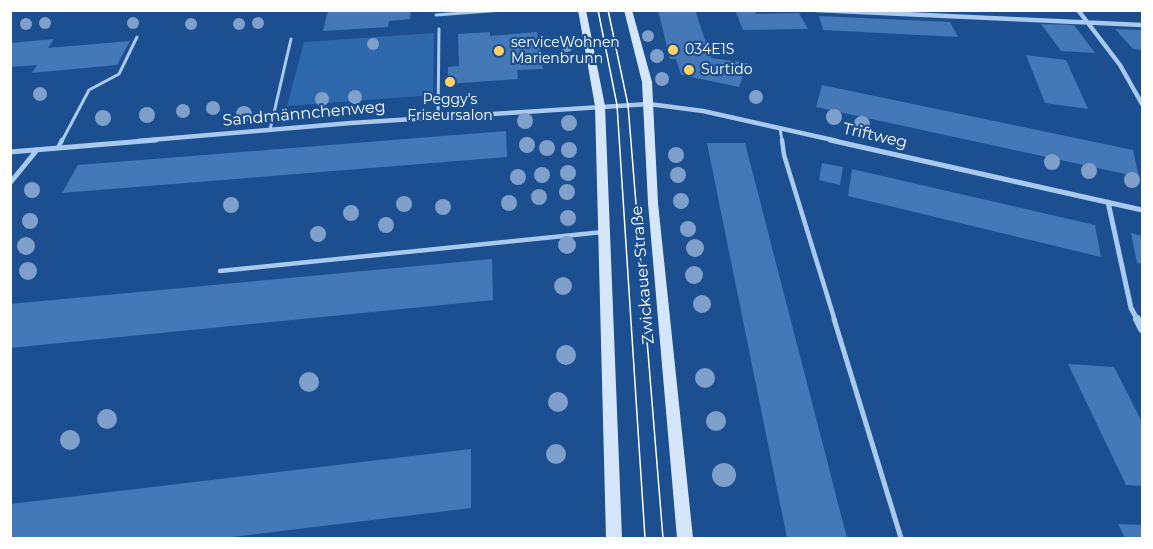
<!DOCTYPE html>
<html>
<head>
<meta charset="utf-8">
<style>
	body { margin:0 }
	#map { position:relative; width:1153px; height:549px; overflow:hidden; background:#1b4f8f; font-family:Montserrat,sans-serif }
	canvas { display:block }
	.frame { position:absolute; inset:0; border:12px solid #fff; pointer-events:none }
</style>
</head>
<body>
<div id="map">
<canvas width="1153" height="549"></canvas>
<div class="frame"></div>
</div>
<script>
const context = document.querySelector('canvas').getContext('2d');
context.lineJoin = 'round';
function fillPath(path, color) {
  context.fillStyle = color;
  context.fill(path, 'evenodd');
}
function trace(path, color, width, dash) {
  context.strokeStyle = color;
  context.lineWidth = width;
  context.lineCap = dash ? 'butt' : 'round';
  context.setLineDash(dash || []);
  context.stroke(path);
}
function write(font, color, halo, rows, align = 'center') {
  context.font = font + ' Montserrat,sans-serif';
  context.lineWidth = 4.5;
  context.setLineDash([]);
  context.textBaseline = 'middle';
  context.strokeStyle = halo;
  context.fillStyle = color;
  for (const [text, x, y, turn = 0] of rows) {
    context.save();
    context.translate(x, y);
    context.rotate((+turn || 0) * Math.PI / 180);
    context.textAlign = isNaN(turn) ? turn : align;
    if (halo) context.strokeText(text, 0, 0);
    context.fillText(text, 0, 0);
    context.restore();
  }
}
fillPath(new Path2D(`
	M434 33 433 95 287 106 304 42Z`), '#2e69ad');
fillPath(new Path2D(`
	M328 10H411L410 19 389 21 388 27 323 31Z
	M658 10H695L711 58 748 63 739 87 681 75 676 59H670Z
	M735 10H754L756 14 799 13 808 29 743 30Z
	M819 16 950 22 958 37 823 30Z
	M1041 24 1074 25 1095 53 1061 51Z
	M1115 29 1142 30V50L1133 49Z
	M490 32V36L537 32 543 69 517 70 518 79 448 84V67L459 66 458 34Z
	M54 39 48 48 130 41 117 65 32 73 37 65 10 67V43Z
	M1026 55 1066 60 1088 109 1045 103Z
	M822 85 1133 150 1139 177 816 107Z
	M506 131 507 157 62 193 78 165Z
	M707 143H745L847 538H787Z
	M822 163 843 167 840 185 819 180Z
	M852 169 1095 225 1101 257 848 196Z
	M1131 233 1142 236V264L1137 263Z
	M492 259 493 300 10 348V304Z
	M1068 364 1114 367 1142 422V486L1126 485Z
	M471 449V508L224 538H10V504Z
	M1118 524 1142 525V538H1125Z`), '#4478b7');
trace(new Path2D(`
	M436 15 503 10
	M438 117 439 29
	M780 128 782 141
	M270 130 291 39
	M62 141 89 90 119 74 137 37`), '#a9c9ee', 3);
trace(new Path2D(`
	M782 140 784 155 835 321
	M58 148 62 140
	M220 271 603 232`), '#a9c9ee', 4.5);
trace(new Path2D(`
	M834 319 901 538`), '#a9c9ee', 5);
trace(new Path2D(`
	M816 10 1142 25
	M1078 10 1120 65 1142 104
	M138 141 351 123 649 104 703 111 837 141`), '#a9c9ee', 4.5);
trace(new Path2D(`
	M830 140 1142 210
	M10 152 156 140
	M10 183 37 150
	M1108 202 1131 308 1138 321`), '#a9c9ee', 5);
trace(new Path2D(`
	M1137 319 1142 329`), '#a9c9ee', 8);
fillPath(new Path2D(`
	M578 10H586L605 106 622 538H606L595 106Z
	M624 10H632L652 82 658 203 693 538H677L648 203 642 82Z`), '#d6e6fa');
trace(new Path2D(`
	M598 10 617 105 645 538
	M608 10 628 105 663 538`), '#fff', 1.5);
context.fillStyle = '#7ea0ca';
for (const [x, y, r] of [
	[45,23,6],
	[133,23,6],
	[258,23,6],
	[26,24,6],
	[191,24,6],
	[239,24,6],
	[648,36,6],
	[373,44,6],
	[567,46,6],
	[657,56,7],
	[662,79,7],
	[40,94,7],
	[355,97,7],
	[756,97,7],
	[322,99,7],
	[213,108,7],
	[183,111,7],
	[244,114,8],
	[147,115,8],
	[834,117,8],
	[103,118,8],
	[525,121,8],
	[569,123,8],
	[862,124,8],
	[527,145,8],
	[547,148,8],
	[569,150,8],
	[676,155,8],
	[1052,162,8],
	[1089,171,8],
	[568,173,8],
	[542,175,8],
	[678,175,8],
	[518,177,8],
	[1132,180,8],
	[32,190,8],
	[567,192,8],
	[539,197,8],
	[681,201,8],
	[509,203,8],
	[404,204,8],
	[231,205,8],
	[443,207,8],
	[351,213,8],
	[568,218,8],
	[30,221,8],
	[386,225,8],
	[688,229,8],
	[318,234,8],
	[567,245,9],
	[26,246,9],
	[695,248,9],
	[28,271,9],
	[694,275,9],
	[563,286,9],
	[702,304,9],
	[566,355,10],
	[705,378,10],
	[309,382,10],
	[558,402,10],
	[107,419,10],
	[716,421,10],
	[70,440,10],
	[556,454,10],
	[724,475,12]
]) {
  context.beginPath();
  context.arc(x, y, r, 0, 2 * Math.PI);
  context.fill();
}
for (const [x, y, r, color] of [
	[673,50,6,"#ffd166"],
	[499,51,6,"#ffd166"],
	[689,70,6,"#ffd166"],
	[450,82,6,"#ffd166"]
]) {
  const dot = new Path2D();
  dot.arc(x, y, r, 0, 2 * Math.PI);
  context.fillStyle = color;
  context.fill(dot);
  trace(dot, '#1b4f8f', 2);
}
write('14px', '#fff', '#1b4f8f', [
	["serviceWohnen",511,43],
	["Marienbrunn",511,59],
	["034E1S",685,50],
	["Surtido",701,70],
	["Peggy's",450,100,"center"],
	["Friseursalon",450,116,"center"]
], 'left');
write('16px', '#fff', '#1b4f8f', [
	["Sandmännchenweg",304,114,-5],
	["Triftweg",875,136,13],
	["Zwickauer Straße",643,275,-95]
]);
</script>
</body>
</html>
